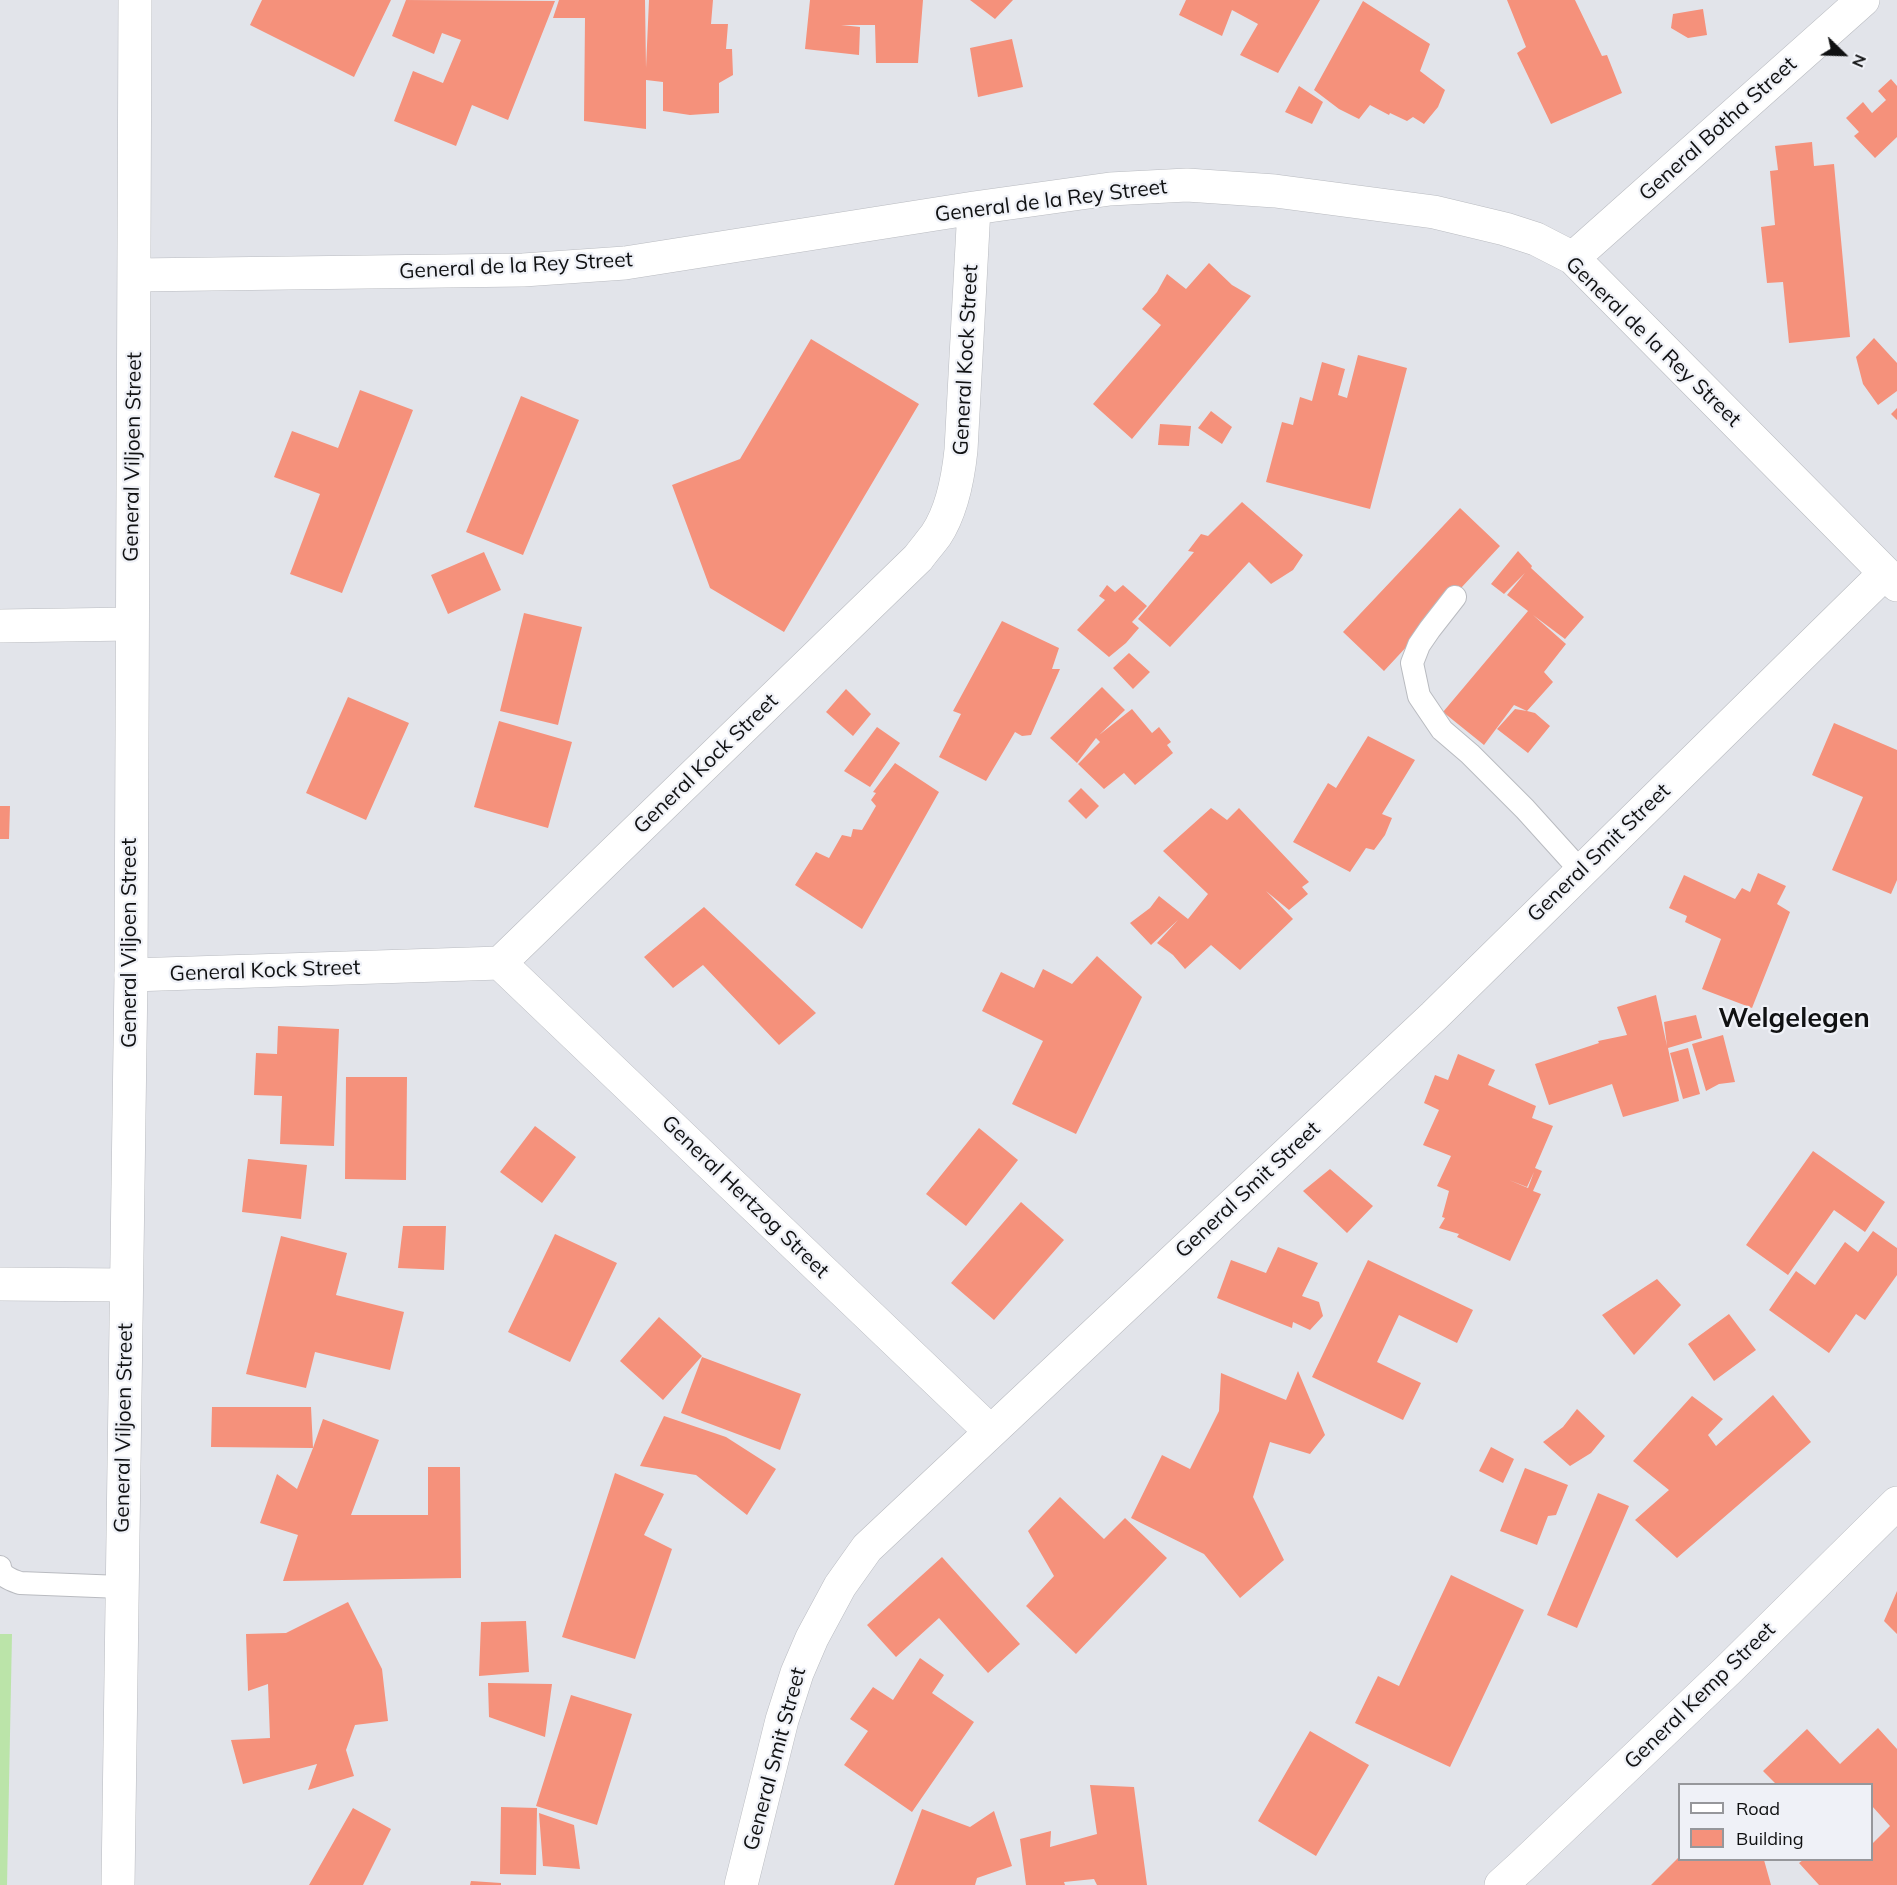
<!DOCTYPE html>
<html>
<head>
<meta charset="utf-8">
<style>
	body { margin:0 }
	#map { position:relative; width:1897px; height:1885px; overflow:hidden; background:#e2e4ea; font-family:Mulish,sans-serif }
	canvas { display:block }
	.legend { position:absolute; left:1678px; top:1783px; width:195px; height:78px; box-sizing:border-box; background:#eff1f7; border:2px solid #96979b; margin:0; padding:8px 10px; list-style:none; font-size:18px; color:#101112 }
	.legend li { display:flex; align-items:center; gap:12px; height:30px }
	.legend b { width:30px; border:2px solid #96979b }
	.north { position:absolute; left:1813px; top:24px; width:60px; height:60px; -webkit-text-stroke:4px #eff1f7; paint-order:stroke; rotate:113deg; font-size:16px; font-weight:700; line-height:24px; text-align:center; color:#101112 }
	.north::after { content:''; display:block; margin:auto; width:21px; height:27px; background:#101112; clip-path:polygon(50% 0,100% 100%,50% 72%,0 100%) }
</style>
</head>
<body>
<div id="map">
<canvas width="1897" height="1885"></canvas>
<ul class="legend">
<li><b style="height:8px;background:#fff"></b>Road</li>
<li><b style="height:16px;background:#f5917b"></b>Building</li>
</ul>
<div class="north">N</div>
</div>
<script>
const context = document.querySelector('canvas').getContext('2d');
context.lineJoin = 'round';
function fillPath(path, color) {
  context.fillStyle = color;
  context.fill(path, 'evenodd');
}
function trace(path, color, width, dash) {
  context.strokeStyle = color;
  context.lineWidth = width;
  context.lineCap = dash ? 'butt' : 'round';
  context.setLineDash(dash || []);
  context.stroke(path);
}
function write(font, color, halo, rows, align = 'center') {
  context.font = font + ' Mulish,sans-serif';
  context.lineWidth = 4.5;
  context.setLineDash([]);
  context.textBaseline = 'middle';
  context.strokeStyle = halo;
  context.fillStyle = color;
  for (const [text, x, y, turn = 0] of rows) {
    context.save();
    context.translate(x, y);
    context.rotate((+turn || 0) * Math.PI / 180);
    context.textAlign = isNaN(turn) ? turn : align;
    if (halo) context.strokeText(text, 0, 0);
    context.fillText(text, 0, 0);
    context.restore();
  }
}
fillPath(new Path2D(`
	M0 1634H12L7 1885H0Z`), '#bbe4a9');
fillPath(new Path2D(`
	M262 0H391L354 77 250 25Z
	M406 0 555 1 508 120 472 105 456 146 394 121 413 71 443 83 461 40 442 33 434 54 392 36Z
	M559 0H645L646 68 649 0H713L711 24H728L726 49H732L733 75 719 83V113L690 115 663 111V82L646 80V129L584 121 585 18H553Z
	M810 0H923L918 63H876L875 25H841L860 27 859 55 805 49Z
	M970 0H1013L995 19Z
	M1186 0H1320L1278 73 1240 55 1258 24 1232 10 1222 36 1179 15Z
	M1507 0H1575L1602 56 1607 55 1622 93 1551 124 1517 53 1526 47Z
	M1363 1 1430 44 1420 71 1445 90 1438 107 1424 124 1413 117 1407 121 1390 113 1389 115 1370 105 1359 119 1339 109 1314 90Z
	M1703 9 1707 35 1688 38 1671 28 1673 14Z
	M1012 39 1023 87 978 97 970 48Z
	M1891 79 1897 86V137L1875 158 1854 136 1859 132 1846 118 1863 102 1872 113 1886 100 1878 91Z
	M1299 86 1323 102 1312 124 1285 112Z
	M1812 142 1814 166 1834 164 1850 337 1789 343 1783 282 1767 283 1761 227 1775 225 1770 171 1778 170 1775 146Z
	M1209 263 1232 285 1251 296 1132 439 1093 404 1161 325 1142 309 1157 292 1167 274 1186 289Z
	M1874 338 1897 363V391L1878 405 1863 384 1856 357Z
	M811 339 919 404 784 632 710 588 672 485 740 459Z
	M1358 355 1407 368 1370 509 1266 482 1282 422 1293 425 1300 397 1312 401 1322 362 1345 369 1338 395 1347 398Z
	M360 390 413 410 342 593 290 574 320 494 274 477 292 431 338 448Z
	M521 396 579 420 523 555 466 532Z
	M1897 408V420L1891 414Z
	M1211 411 1232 427 1222 444 1198 428Z
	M1160 424 1191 426 1189 446 1158 445Z
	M1242 502 1303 555 1293 570 1271 584 1249 562 1170 647 1138 619 1194 552 1188 551 1201 534 1208 536Z
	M1460 508 1500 546 1384 671 1343 632Z
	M1518 551 1532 566 1531 568 1584 617 1565 639 1533 615 1566 644 1544 672 1553 682 1527 711 1535 713 1550 726 1528 753 1497 729 1515 709 1527 711 1514 705 1484 745 1443 712 1528 611 1507 595 1525 573 1504 594 1491 584Z
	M484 552 501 590 448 614 431 575Z
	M1107 585 1115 592 1123 585 1147 606 1132 622 1139 628 1126 643 1109 657 1077 630 1105 600 1099 596Z
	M524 613 582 627 558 725 500 711Z
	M1002 621 1059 648 1052 669H1060L1031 735 1022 736 1015 732 986 781 939 757 961 714 953 711Z
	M1129 653 1150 672 1133 689 1113 668Z
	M1102 687 1125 710 1099 735 1132 709 1152 733 1159 727 1171 742 1167 745 1173 753 1135 785 1124 773 1104 789 1078 764 1100 742 1096 738 1077 763 1050 738Z
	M846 689 871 714 853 736 826 712Z
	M348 697 409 723 366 820 306 793Z
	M499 721 572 742 548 828 474 807Z
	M1834 723 1897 750V880L1891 894 1832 870 1863 797 1812 775Z
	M877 727 900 743 870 787 844 771Z
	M1368 736 1415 760 1382 814 1392 818 1385 835 1374 850 1366 848 1350 872 1293 842 1328 783 1336 788Z
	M895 763 939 792 862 929 795 885 816 852 829 858 842 835 851 837 853 829 862 830 876 806 871 800 876 793 873 792Z
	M1081 788 1099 806 1086 819 1068 801Z
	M0 806H10L9 839H0Z
	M1211 808 1227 820 1239 808 1309 882 1302 887 1308 894 1289 910 1266 891 1293 919 1240 970 1211 945 1185 969 1173 955 1157 943 1178 920 1151 945 1130 923 1150 908 1159 896 1188 919 1208 894 1163 851Z
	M1758 873 1786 886 1777 904 1790 912 1752 1008 1702 989 1721 939 1685 922 1687 916 1669 908 1684 875 1735 899 1742 888 1750 892Z
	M704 907 816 1013 779 1045 703 965 673 988 644 957Z
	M1097 956 1142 997 1076 1134 1012 1104 1043 1041 982 1011 1001 972 1034 988 1043 969 1072 984Z
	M1656 995 1667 1046 1664 1022 1696 1015 1702 1038 1668 1048 1679 1101 1623 1117 1612 1084 1549 1105 1535 1064 1599 1043 1598 1041 1627 1035 1617 1007Z
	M278 1026 339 1029 334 1146 280 1144 282 1096 254 1095 256 1053 277 1054Z
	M1723 1035 1735 1082 1719 1084 1706 1091 1692 1044Z
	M1688 1048 1700 1094 1683 1099 1670 1053Z
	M1458 1054 1495 1070 1488 1085 1536 1106 1532 1118 1553 1126 1535 1168 1542 1171 1533 1191 1541 1194 1510 1261 1457 1237 1459 1234 1439 1228 1445 1218 1442 1217 1449 1191 1437 1186 1451 1156 1423 1145 1439 1110 1424 1103 1435 1075 1448 1080ZM1534 1172 1528 1188 1509 1180 1527 1187Z
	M346 1077H407L406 1180 345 1179Z
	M535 1126 576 1157 542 1203 500 1172Z
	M979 1128 1018 1160 966 1226 926 1194Z
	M1813 1151 1885 1202 1865 1232 1834 1210 1788 1275 1746 1245Z
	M248 1159 307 1165 301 1219 242 1212Z
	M1330 1169 1373 1206 1347 1233 1303 1191Z
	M1021 1202 1064 1240 994 1320 951 1283Z
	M403 1226H446L444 1270 398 1268Z
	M1873 1231 1897 1248V1275L1865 1320 1856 1314 1829 1353 1769 1310 1796 1271 1815 1285 1845 1242 1858 1252Z
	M555 1234 617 1263 570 1362 508 1332Z
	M281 1236 347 1253 336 1295 404 1312 390 1370 315 1352 306 1388 246 1374Z
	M1278 1247 1318 1263 1302 1296 1319 1302 1323 1316 1310 1330 1293 1322 1292 1328 1217 1298 1231 1260 1266 1273Z
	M1368 1260 1473 1310 1457 1343 1399 1315 1377 1362 1421 1383 1403 1420 1312 1377Z
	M1657 1279 1681 1305 1634 1355 1602 1315Z
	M1729 1314 1756 1350 1714 1381 1688 1344Z
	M659 1317 702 1356 663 1400 620 1361Z
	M702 1357 801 1394 780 1450 681 1413Z
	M1298 1371 1325 1435 1310 1454 1270 1442 1253 1497 1284 1560 1240 1598 1204 1554 1131 1518 1162 1455 1190 1469 1219 1411 1221 1373 1286 1400Z
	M1773 1395 1811 1442 1677 1558 1635 1520 1669 1490 1633 1461 1692 1396 1723 1419 1708 1435 1716 1446Z
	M212 1407H311L313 1448 323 1419 379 1440 351 1515H428V1467H460L461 1578 283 1581 298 1535 260 1523 277 1474 297 1489 313 1448 211 1447Z
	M1577 1409 1605 1436 1591 1453 1570 1466 1543 1442 1563 1427Z
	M664 1416 726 1437 776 1469 747 1515 696 1475 640 1466Z
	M1491 1447 1514 1459 1503 1483 1479 1471Z
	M1525 1468 1568 1485 1556 1515 1548 1516 1537 1545 1500 1531Z
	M615 1473 664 1494 644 1535 672 1549 635 1659 562 1637Z
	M1598 1493 1629 1506 1577 1628 1547 1615Z
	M1060 1497 1104 1539 1125 1518 1167 1558 1076 1654 1026 1606 1054 1576 1028 1531Z
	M942 1557 1020 1644 988 1673 939 1618 896 1657 867 1625Z
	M1451 1575 1524 1610 1450 1767 1355 1723 1378 1676 1399 1686Z
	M1897 1591V1634L1884 1621Z
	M348 1602 382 1669 388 1721 355 1725 346 1750 354 1776 308 1790 317 1764 243 1784 231 1740 270 1738 268 1684 248 1691 246 1634 286 1633Z
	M526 1621 529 1672 479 1676 481 1622Z
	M920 1658 944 1675 932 1693 974 1722 912 1812 844 1765 868 1731 850 1719 873 1687 893 1700Z
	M488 1683 552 1684 545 1737 489 1717Z
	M571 1695 632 1714 597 1825 536 1806Z
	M1878 1728 1897 1749V1885H1819L1799 1863 1803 1860H1872V1844L1890 1826 1872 1806V1785L1776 1784 1763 1771 1807 1729 1840 1764Z
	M1310 1731 1369 1765 1316 1856 1258 1821Z
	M1090 1785 1134 1787 1147 1885H1097L1094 1879 1064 1882 1065 1885H1026L1020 1839 1051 1831 1050 1847 1097 1834Z
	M501 1807 537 1808 536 1875 500 1874Z
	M353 1808 391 1829 363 1885H309Z
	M922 1809 970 1827 994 1811 1012 1866 977 1878 975 1885H894Z
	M539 1813 574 1825 580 1869 543 1866Z
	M1680 1856V1860H1764L1771 1885H1651Z
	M471 1881 501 1883V1885H470Z`), '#f5917b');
const lane = new Path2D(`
	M1455 597 1430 629 1419 645 1412 663 1419 696 1442 730 1470 754 1525 809 1581 871
	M0 1567C1 1577 12 1580 20 1583L121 1587`);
const street = new Path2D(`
	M1573 258 1863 0
	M135 275 523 270 625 263 974 208 1110 189 1187 185 1275 191 1434 212 1505 229 1536 239 1573 258 1897 585
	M0 626 131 624
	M500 963 990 1431
	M131 975 500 963 918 558C924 550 930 543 936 535 952 511 958 479 961 450L974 208
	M0 1284 125 1285
	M741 1885 782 1720 797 1673 812 1638 840 1586 867 1548 1434 1016 1885 573
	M1501 1885 1523 1865 1728 1670 1897 1503`);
const secondary = new Path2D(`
	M118 1885 131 975 135 0`);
trace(lane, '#b9bbc0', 24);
trace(street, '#b9bbc0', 34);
trace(secondary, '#b9bbc0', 34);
trace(lane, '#fff', 22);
trace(street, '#fff', 33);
trace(secondary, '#fff', 33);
write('21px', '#101112', '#eff1f7', [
	["General Botha Street",1718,129,-42],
	["General de la Rey Street",1051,201,-7],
	["General de la Rey Street",516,266,-3],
	["General de la Rey Street",1653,342,44],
	["General Kock Street",966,360,-87],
	["General Viljoen Street",133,457,-89],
	["General Kock Street",706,764,-44],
	["General Smit Street",1599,853,-44],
	["General Viljoen Street",130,943,-90],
	["General Kock Street",265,971,-2],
	["General Smit Street",1248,1190,-43],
	["General Hertzog Street",745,1197,44],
	["General Viljoen Street",124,1428,-89],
	["General Kemp Street",1700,1696,-44],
	["General Smit Street",775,1759,-75]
]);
write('bold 27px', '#101112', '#eff1f7', [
	["Welgelegen",1794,1019]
]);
</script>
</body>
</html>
